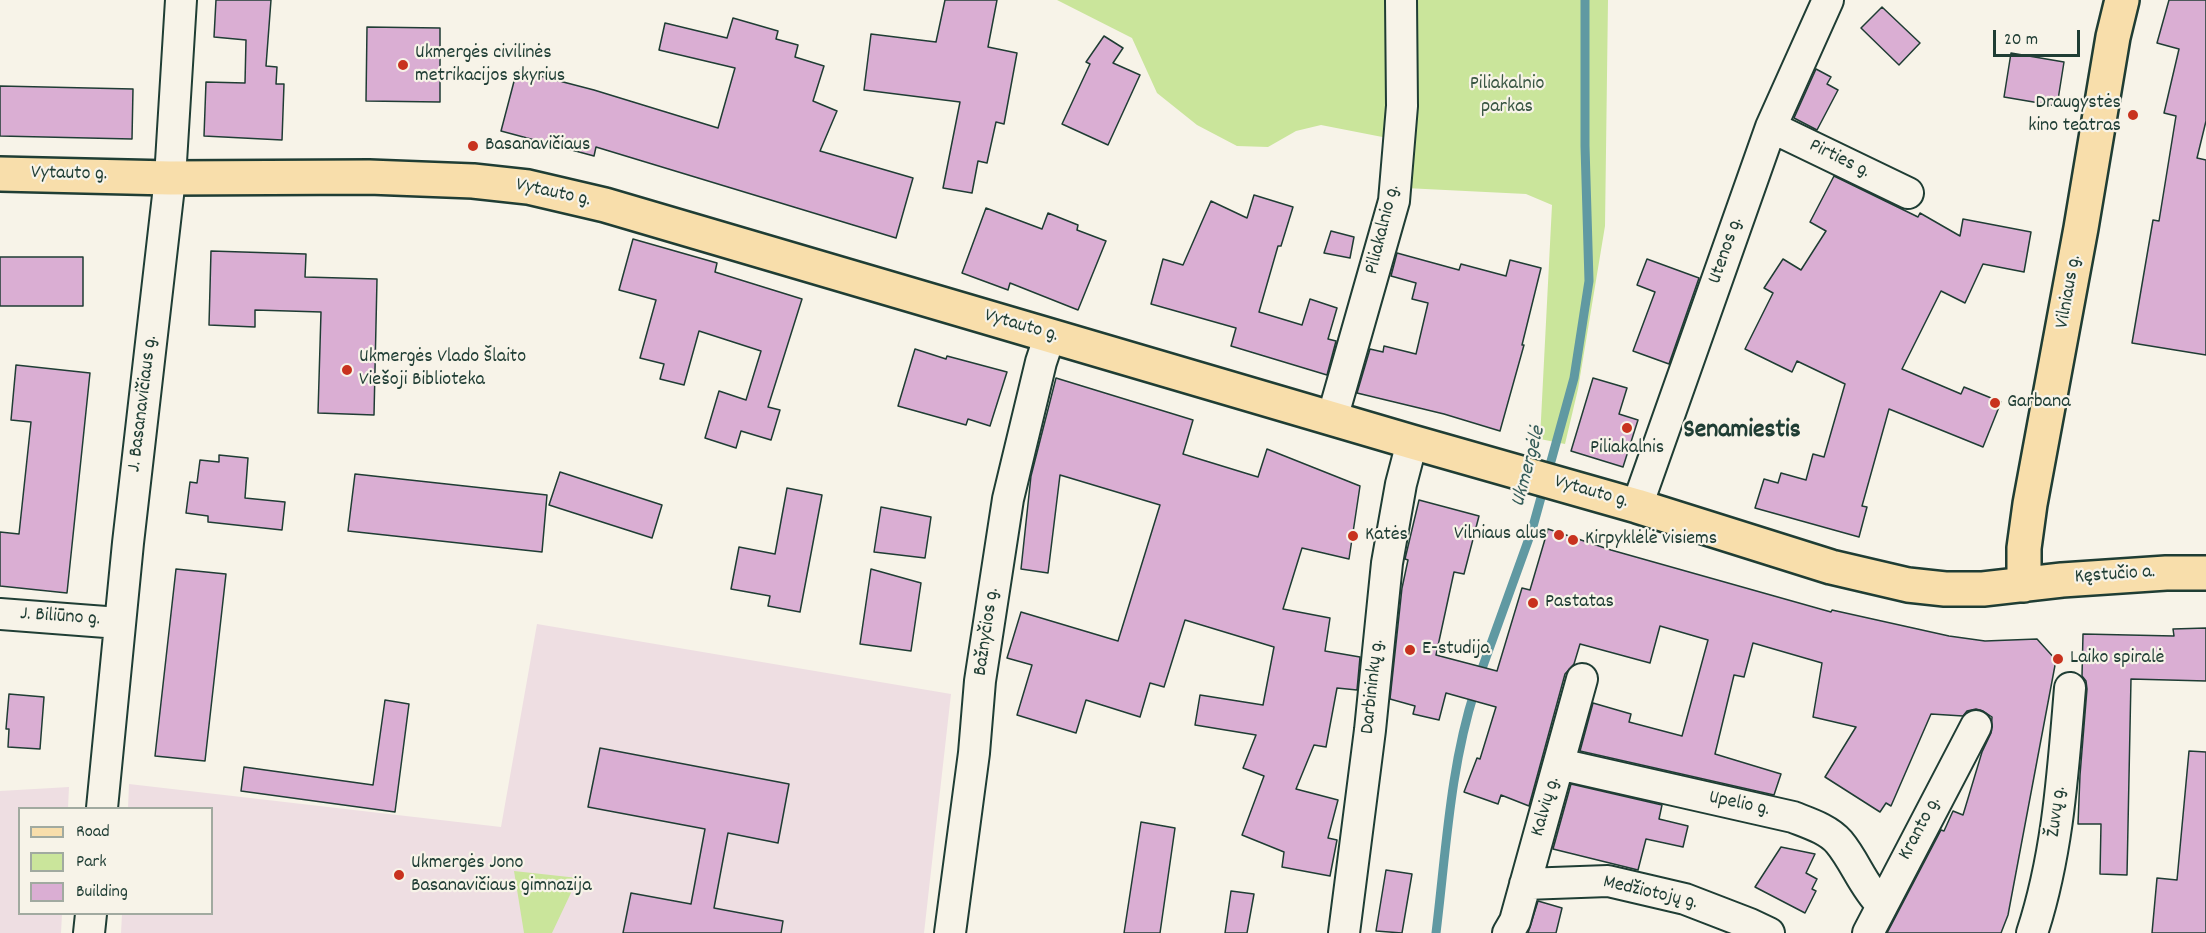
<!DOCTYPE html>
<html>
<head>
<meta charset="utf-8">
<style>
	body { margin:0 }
	#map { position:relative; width:2206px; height:933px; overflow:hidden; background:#f7f3e8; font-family:Dekko,sans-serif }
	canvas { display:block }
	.legend { position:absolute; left:18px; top:807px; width:195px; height:108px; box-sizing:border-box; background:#f7f3e8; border:2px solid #a1aaa0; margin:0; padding:8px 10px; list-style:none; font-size:18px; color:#1f3d34 }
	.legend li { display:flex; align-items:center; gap:12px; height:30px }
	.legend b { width:30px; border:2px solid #a1aaa0 }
	.scale { position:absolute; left:1993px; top:30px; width:87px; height:27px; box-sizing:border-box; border:3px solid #1f3d34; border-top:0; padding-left:8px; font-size:18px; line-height:21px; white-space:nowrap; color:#1f3d34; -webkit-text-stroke:4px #f7f3e8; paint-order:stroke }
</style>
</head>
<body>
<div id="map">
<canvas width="2206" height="933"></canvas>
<ul class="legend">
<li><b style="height:8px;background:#f8deab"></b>Road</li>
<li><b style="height:16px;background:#cae59b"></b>Park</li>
<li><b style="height:16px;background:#daaed3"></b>Building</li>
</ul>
<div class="scale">20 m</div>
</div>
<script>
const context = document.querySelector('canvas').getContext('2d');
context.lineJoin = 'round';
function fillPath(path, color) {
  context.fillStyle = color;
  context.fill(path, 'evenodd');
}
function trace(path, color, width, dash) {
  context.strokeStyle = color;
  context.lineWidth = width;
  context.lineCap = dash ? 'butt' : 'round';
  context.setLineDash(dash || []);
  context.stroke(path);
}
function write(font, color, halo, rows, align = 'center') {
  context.font = font + ' Dekko,sans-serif';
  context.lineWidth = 4.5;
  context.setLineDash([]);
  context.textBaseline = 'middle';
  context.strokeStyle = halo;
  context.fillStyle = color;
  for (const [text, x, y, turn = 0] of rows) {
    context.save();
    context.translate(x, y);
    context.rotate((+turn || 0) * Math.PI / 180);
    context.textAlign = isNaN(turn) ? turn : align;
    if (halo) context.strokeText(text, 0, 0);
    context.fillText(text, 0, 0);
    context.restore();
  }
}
fillPath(new Path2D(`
	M537 624 951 694 924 933H121L122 914H212V808H128L129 784 501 827Z
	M69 787 68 808H20V914H62L61 933H0V791Z`), '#eedee2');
fillPath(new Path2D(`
	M1057 0H1608L1605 226 1578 389 1565 444 1540 439 1552 205 1526 194 1405 188 1408 142 1321 125 1296 131 1268 147 1237 146 1197 125 1157 93 1132 38Z
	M514 871 578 878 552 933H524Z`), '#cae59b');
trace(new Path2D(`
	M1479 677 1532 530 1574 378 1589 281 1585 146V0
	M1436 933C1446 852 1450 767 1475 690`), '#6099a2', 9);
const building = new Path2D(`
	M216 0H271L266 66 277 67 276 84H284L282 140 204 136 206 82 245 83 246 40 214 37Z
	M945 0H997L988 47 1017 53 1004 124 996 122 987 163 978 161 972 193 943 188 960 102 864 90 871 34 936 42Z
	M2169 0H2206V121L2197 158 2206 160V355L2132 343 2153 220 2159 221 2176 116 2164 113 2179 49 2157 43Z
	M1882 7 1920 43 1899 65 1861 28Z
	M733 18 778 31 776 39 798 45 795 57 824 66 813 101 837 111 820 151 913 178 896 238 596 147 594 156 501 131 517 70 594 90 718 128 735 68 659 50 665 23 727 38Z
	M367 27 440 28V102L366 101Z
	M1104 36 1123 48 1113 63 1140 75 1108 145 1062 124 1090 64 1086 62Z
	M2011 53 2064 62 2057 106 2004 97Z
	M1816 69 1831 77 1827 84 1838 90 1817 130 1794 118Z
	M0 86 133 89 132 139 0 136Z
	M1834 176 1918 217 1920 213 1960 236 1963 219 2031 232 2024 272 1983 264 1965 303 1941 291 1902 369 1961 394 1964 387 2001 402 1983 447 1889 409 1862 506 1867 507 1859 537 1755 508 1764 479 1778 483 1781 473 1806 480 1813 454 1824 457 1845 384 1797 361 1792 372 1745 349 1773 293 1764 288 1783 259 1801 270 1826 231 1810 222Z
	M1254 195 1293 207 1281 246H1278L1259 312 1302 325 1310 299 1337 308 1328 339 1336 341 1327 375 1231 346 1236 328 1151 304 1163 259 1183 265 1211 201 1247 218Z
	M986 208 1042 229 1048 213 1078 225 1077 230 1106 241 1078 310 1010 283 1008 290 962 273Z
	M1331 231 1354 237 1350 258 1324 253Z
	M633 239 717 263 715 272 802 299 768 407 780 410 771 440 741 431 736 448 705 438 719 391 746 400 761 351 699 331 684 385 660 379 664 364 640 358 656 300 619 290Z
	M211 251 306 254 305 277 377 279 374 415 318 413 321 312 255 310V327L209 325Z
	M1397 253 1459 270 1461 264 1506 276 1510 260 1541 268 1522 345H1524L1500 431 1444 414 1357 393 1370 349 1383 352 1384 346 1416 354 1428 303 1412 299 1416 283 1391 276Z
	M0 257H83V306H0Z
	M1647 259 1699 278 1669 364 1633 351 1655 292 1637 285Z
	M915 349 946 359 947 356 1007 372 990 426 968 419 966 425 898 406Z
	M16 365 90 373 67 593 0 586V532L19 534 31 422 11 420Z
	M1056 378 1193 420 1183 454 1258 477 1267 449 1360 486 1349 559 1302 548 1283 609 1330 618 1325 651 1360 657 1357 690 1337 688 1326 747 1314 745 1296 789 1338 800 1328 838 1337 840 1330 876 1282 867 1284 852 1242 835 1264 776 1243 768 1256 735 1195 725 1200 695 1263 705 1274 647 1185 620 1164 687 1150 683 1140 717 1086 700 1076 733 1017 715 1032 665 1007 658 1021 612 1118 641 1160 505 1060 475 1048 573 1021 569 1031 476Z
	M1593 378 1627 388 1619 414 1638 420 1623 467 1571 451Z
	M219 455 248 458 245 498 285 502 282 530 208 522V516L186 513 190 482 197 483 200 460 219 462Z
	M560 472 662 505 652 538 549 505Z
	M355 474 547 495 542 552 348 531Z
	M787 488 822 495 800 612 768 606 770 596 731 589 739 547 775 554Z
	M1419 500 1479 516 1464 574 1454 572 1436 655 1497 671 1522 588 1530 590 1548 529 1611 550 1831 612 1832 610 1949 636 1985 641 2037 639 2056 660 2008 915 2001 933H1887L1941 830 1944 831 1953 811 1963 815 1982 752 1991 733 1992 717 1983 711 1976 709 1967 711 1963 716 1931 714 1891 806 1886 803 1880 812 1825 777 1856 727 1813 717 1822 663 1753 643 1744 677 1734 675 1715 754 1781 774 1774 795 1580 751 1593 703 1631 714 1629 722 1682 736 1708 640 1660 626 1650 663 1580 644 1574 664 1565 674 1529 806 1501 795 1498 804 1464 792 1477 758 1480 759 1496 707 1446 693 1439 720 1413 714 1415 706 1390 699 1402 588 1408 560 1405 559Z
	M881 507 931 517 925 558 874 552Z
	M176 569 226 574 205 761 155 756Z
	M871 569 921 583 911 651 860 644Z
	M2206 628V681L2131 679 2127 875 2100 874 2101 824H2078L2080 775 2087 689 2086 681 2082 676 2083 634 2174 636 2173 629Z
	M9 694 44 697 40 749 8 747 9 729H6Z
	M385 700 409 704 395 812 241 791 244 767 373 785Z
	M600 748 789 784 778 843 728 833 714 908 783 921 781 933H623L631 893 691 904 705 829 588 807Z
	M2189 751 2206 752V933H2152L2157 878 2177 880Z
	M1571 784 1662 805 1659 819 1688 826 1683 847 1646 839 1638 870 1553 849Z
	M1141 822 1175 828 1160 933H1124Z
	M1781 847 1815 854 1806 873 1817 879 1812 889 1816 891 1805 913 1755 887Z
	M1386 870 1412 874 1402 933 1376 931Z
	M1231 891 1254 894 1247 933H1225Z
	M1538 901 1562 908 1556 933H1528Z`);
fillPath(building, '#daaed3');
trace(building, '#1f3d34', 1.5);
const street = new Path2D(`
	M1771 127 1908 193
	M1332 419 1394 201 1402 106 1401 0
	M1637 506 1771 127 1828 0
	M0 614 119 623
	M1559 764 1793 817C1808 823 1828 829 1839 842 1855 861 1863 886 1881 904
	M102 808 128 543 170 178 181 0
	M1525 884 1608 881 1685 899 1750 924 1769 933
	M89 933 91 914
	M950 933 974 753 980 681 1008 499 1041 362 1050 335
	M1344 933 1370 730 1387 563 1401 484 1412 442
	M1508 933 1515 921 1582 679
	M1868 933 1976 726
	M2032 933C2058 854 2063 771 2070 688`);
const primary = new Path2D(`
	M0 174 170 178 369 177 473 181 528 187 605 205 1412 442 1637 506 1831 567 1908 585 1945 589H1983L2062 580 2166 573H2206
	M2024 585V548L2030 504 2081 228 2113 37 2122 0`);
trace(street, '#1f3d34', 34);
trace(primary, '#1f3d34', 38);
trace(street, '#f7f3e8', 30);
trace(primary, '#f8deab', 33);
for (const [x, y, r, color] of [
	[403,65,6,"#c8321e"],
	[2133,115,6,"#c8321e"],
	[473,146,6,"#c8321e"],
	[347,370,6,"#c8321e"],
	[1995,403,6,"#c8321e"],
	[1627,428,6,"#c8321e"],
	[1559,535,6,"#c8321e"],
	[1353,536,6,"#c8321e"],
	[1573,540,6,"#c8321e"],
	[1533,603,6,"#c8321e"],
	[1410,650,6,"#c8321e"],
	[2058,659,6,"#c8321e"],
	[399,875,6,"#c8321e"]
]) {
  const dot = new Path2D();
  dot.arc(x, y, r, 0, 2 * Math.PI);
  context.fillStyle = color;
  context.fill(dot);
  trace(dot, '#f7f3e8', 2);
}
write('20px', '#1f3d34', '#f7f3e8', [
	["Ukmergės civilinės",415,54],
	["metrikacijos skyrius",415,77],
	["Draugystės",2121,104,"right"],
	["kino teatras",2121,127,"right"],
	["Basanavičiaus",485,146],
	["Ukmergės Vlado Šlaito",359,358],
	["Viešoji Biblioteka",359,381],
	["Garbana",2007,403],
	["Piliakalnis",1627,449,"center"],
	["Vilniaus alus",1547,535,"right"],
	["Katės",1365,536],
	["Kirpyklėlė visiems",1585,540],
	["Pastatas",1545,603],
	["E-studija",1422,650],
	["Laiko spiralė",2070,659],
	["Ukmergės Jono",411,864],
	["Basanavičiaus gimnazija",411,887]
], 'left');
write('20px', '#395643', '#f7f3e8', [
	["Piliakalnio",1507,85],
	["parkas",1507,108]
]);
write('20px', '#1f3d34', '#f7f3e8', [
	["Pirties g.",1839,160,26],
	["Vytauto g.",69,175,1],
	["Vytauto g.",553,194,12],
	["Piliakalnio g.",1384,230,-76],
	["Utenos g.",1727,251,-71],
	["Vilniaus g.",2070,292,-80],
	["Vytauto g.",1021,327,16],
	["J. Basanavičiaus g.",144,404,-83],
	["Vytauto g.",1591,493,16],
	["Kęstučio a.",2115,576,-4],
	["J. Biliūno g.",60,618,4],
	["Bažnyčios g.",988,632,-82],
	["Darbininkų g.",1374,687,-84],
	["Upelio g.",1739,805,12],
	["Kalvių g.",1547,807,-74],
	["Žuvų g.",2058,812,-83],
	["Kranto g.",1921,829,-62],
	["Medžiotojų g.",1650,894,13]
]);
write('italic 21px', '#355c59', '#f7f3e8', [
	["Ukmergėlė",1530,467,-75]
]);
write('bold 26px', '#1f3d34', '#f7f3e8', [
	["Senamiestis",1742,432]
]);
</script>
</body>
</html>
